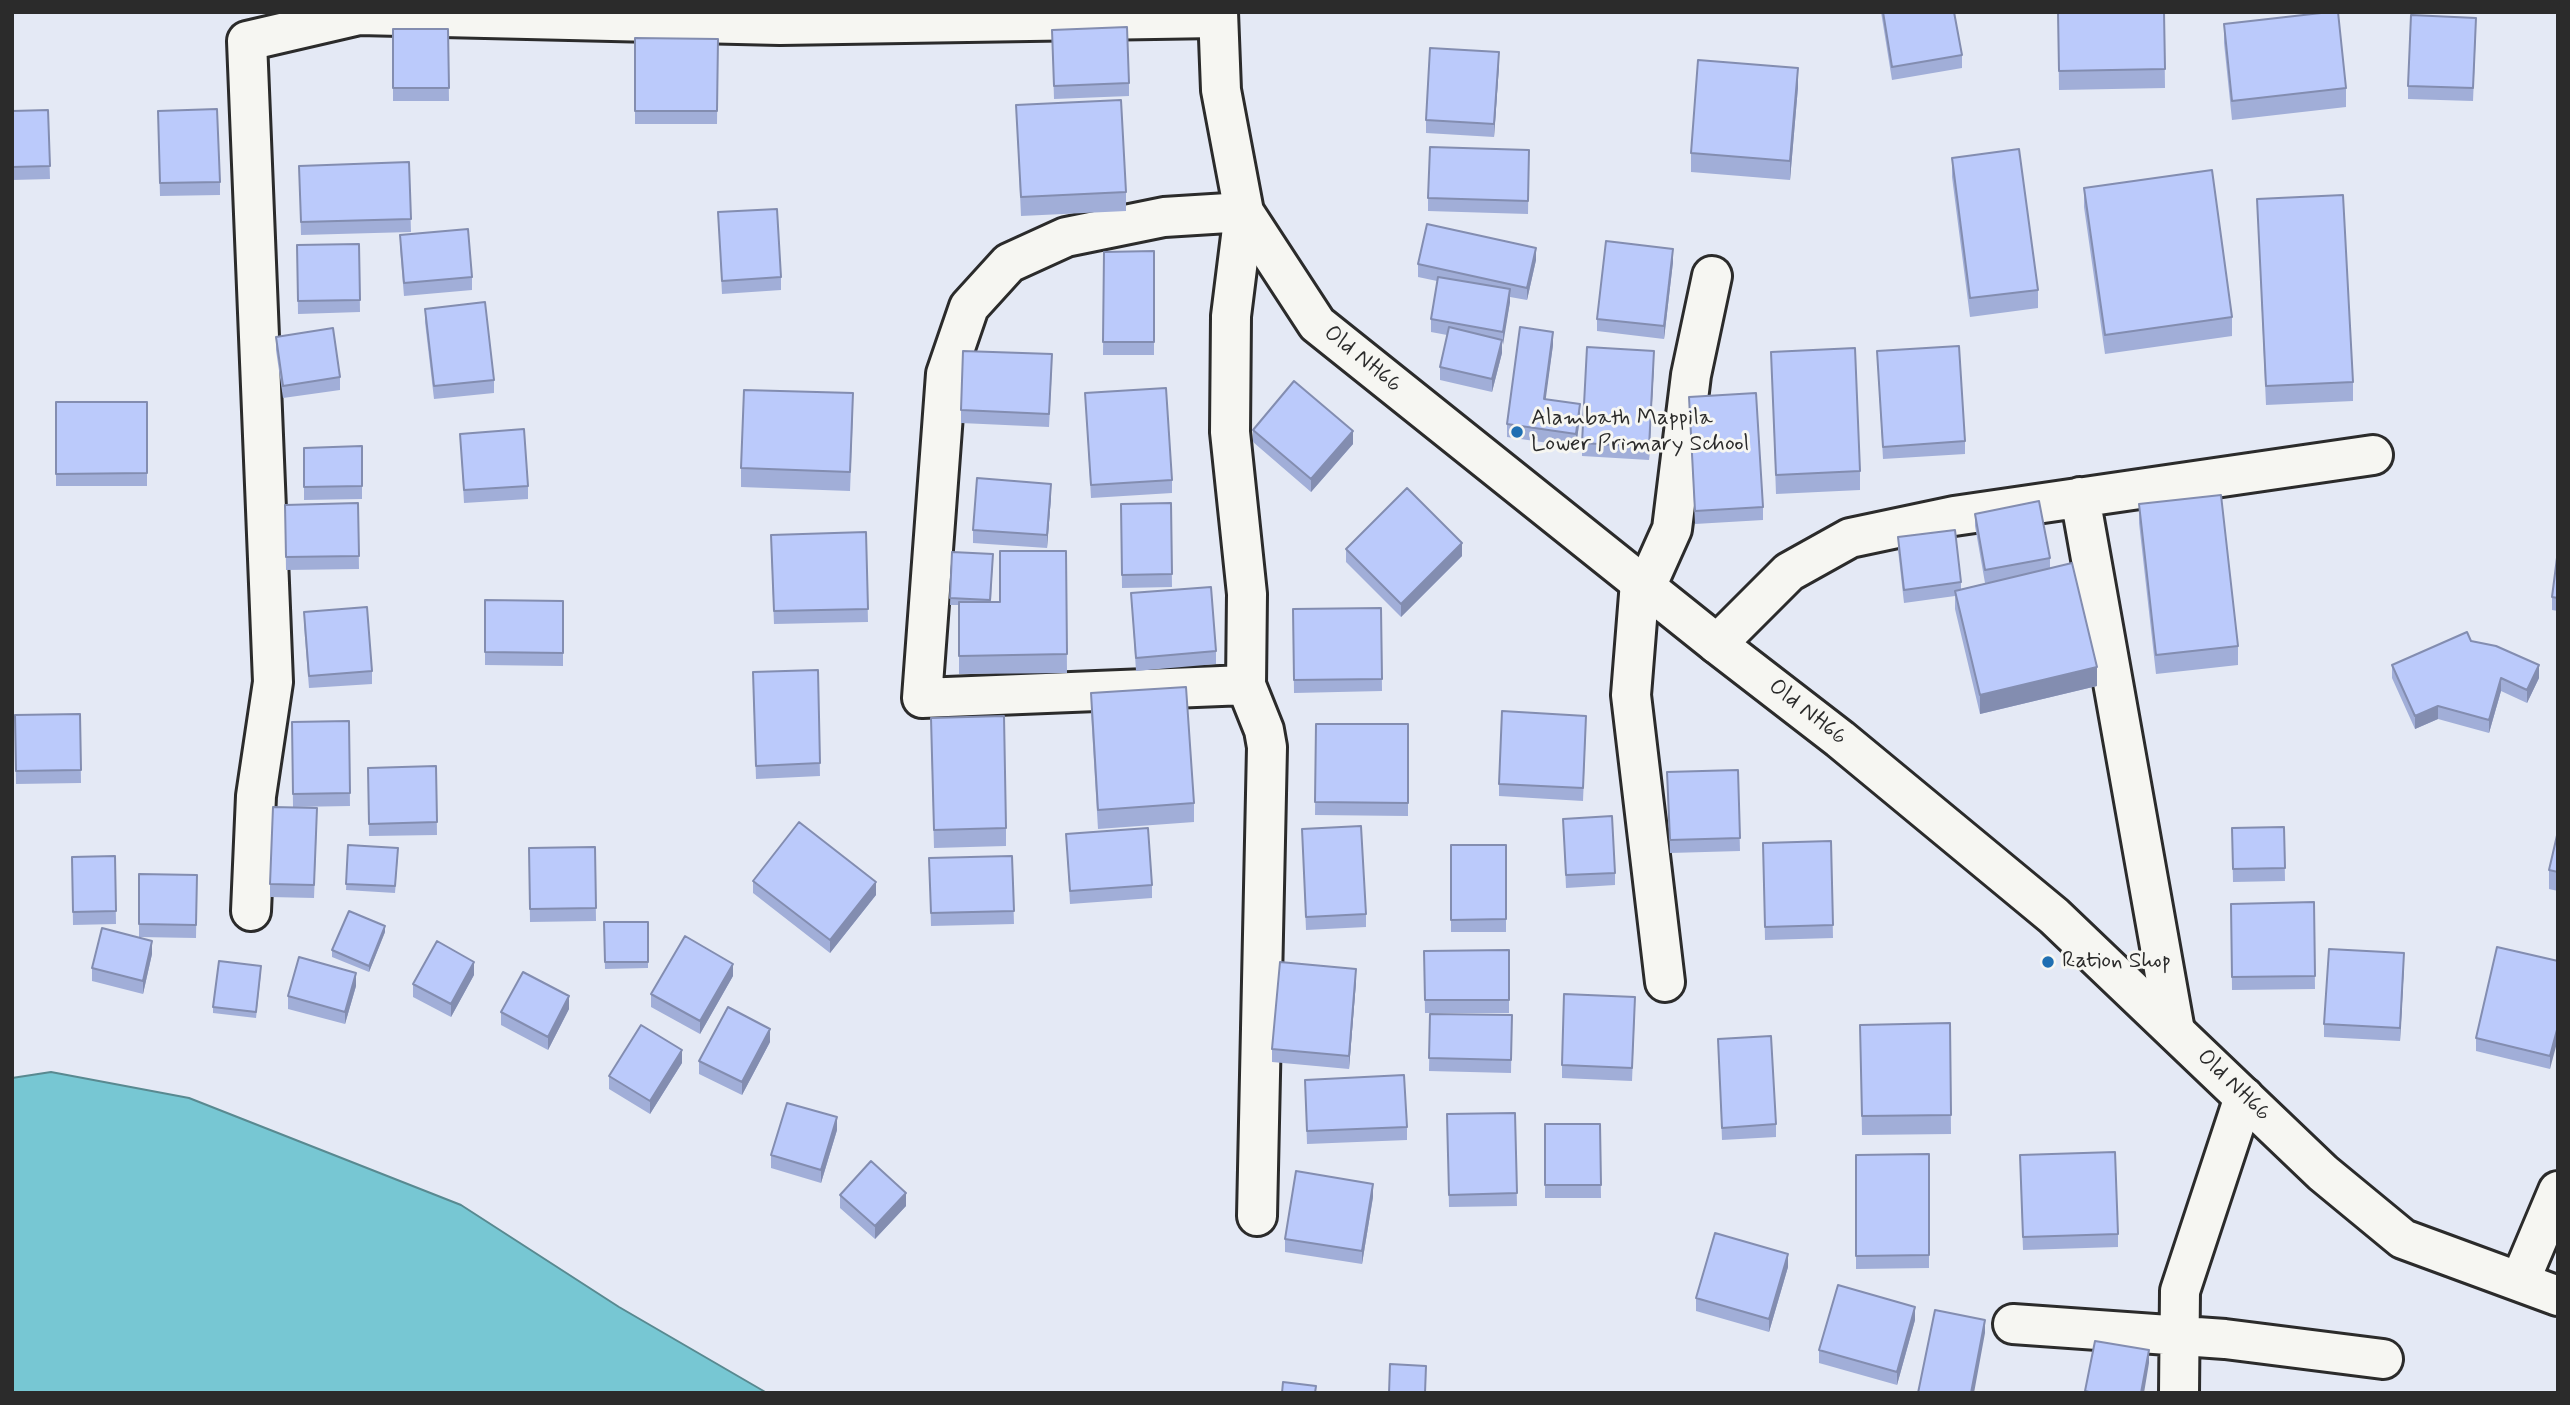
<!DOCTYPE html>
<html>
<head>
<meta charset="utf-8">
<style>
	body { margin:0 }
	#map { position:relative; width:2570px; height:1405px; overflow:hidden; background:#e4e9f5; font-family:Mynerve,sans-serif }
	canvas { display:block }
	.frame { position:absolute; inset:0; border:14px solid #2b2b2b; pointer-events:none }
</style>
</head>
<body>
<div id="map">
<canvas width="2570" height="1405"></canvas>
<div class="frame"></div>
</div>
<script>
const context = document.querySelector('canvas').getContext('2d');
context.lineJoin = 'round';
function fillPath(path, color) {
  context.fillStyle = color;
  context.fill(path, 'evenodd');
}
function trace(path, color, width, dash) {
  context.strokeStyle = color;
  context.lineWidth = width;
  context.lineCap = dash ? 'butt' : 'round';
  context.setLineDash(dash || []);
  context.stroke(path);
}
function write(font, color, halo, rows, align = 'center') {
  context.font = font + ' Mynerve,sans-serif';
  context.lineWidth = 6;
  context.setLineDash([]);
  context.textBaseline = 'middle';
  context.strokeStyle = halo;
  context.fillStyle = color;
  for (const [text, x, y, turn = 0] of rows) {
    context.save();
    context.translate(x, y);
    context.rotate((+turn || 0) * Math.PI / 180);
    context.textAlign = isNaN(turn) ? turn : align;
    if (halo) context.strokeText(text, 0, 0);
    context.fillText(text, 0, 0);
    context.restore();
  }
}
const water = new Path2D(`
	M51 1072 189 1098 461 1205 619 1307 767 1393H12V1078Z`);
fillPath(water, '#77c7d3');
trace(water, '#598990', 2);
const minor = new Path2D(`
	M2080 497 2175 1031
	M1640 582 1631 695 1665 982
	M1646 587 1672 529 1691 375 1712 276
	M1717 644 1789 572 1850 538 1954 516 2373 455
	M1246 685 922 698 946 374 969 307 1009 263 1066 237 1164 217 1244 212 1231 316 1230 432 1247 594 1246 685 1264 730 1267 747 1257 1216
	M251 911 256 796 273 682 247 41 359 15 780 25 1217 18
	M2520 1281 2558 1191
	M2013 1324 2225 1339 2383 1359
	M2179 1393 2180 1291 2244 1097`);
const primary = new Path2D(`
	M1218 12 1221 90 1244 212 1317 324 1717 644 1840 739 2054 916 2323 1173 2403 1239 2558 1296`);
trace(minor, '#2b2b2b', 44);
trace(primary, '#2b2b2b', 44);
trace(minor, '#f6f6f2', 38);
trace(primary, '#f6f6f2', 38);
fillPath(new Path2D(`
	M1881 12H1954L1962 55V68L1892 80Z
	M2058 12H2164L2165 88 2059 90Z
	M2224 24 2346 88V107L2232 120 2224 43Z
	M393 29H448L449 101H393Z
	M1052 30 1129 83V96L1054 99Z
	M2476 31 2473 101 2408 99V86Z
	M635 38 718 39 717 124H635Z
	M1499 65 1494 137 1426 133V120Z
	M1798 87 1790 180 1691 172V153Z
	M1016 105 1126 192V211L1021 216Z
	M48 110 50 179 12 180V111Z
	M158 124 220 182V195L160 196Z
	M1529 150 1528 214 1428 211V198Z
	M1952 158 2038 290V308L1970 317 1952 177Z
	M409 162 411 232 301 235 299 166Z
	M2084 188 2232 317V336L2105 354 2084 207Z
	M2257 199 2353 382V401L2266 405Z
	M718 212 781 277V290L722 294Z
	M400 235 472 277V290L404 296 400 248Z
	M359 244 360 312 298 314 297 245Z
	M1154 251V355H1103L1104 252Z
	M1536 260 1527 300 1510 297V302L1502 345V353L1492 392 1440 380V367L1447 335 1431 332V319L1437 281 1418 277V264Z
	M1673 262 1664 339 1597 331V319Z
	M425 309 494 380V393L434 399 425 322Z
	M276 337 340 377V390L283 398 276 350Z
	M1553 345 1545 399 1580 417 1576 447 1507 437V424Z
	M1877 351 1965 441V454L1883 459Z
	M1771 352 1860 471V490L1776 494Z
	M1654 364 1649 460 1582 456V443Z
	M1052 367 1049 427 961 423V410Z
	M1085 393 1172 480V493L1091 498Z
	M1689 397 1763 507V520L1695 524Z
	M56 402H147V486H56Z
	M853 412 850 491 741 487V468Z
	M1253 430 1353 444 1311 492 1253 442Z
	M460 434 528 486V499L464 503Z
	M362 446V499L304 500V448Z
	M1051 497 1047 548 973 543V530Z
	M358 503 359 569 286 570 285 505Z
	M1171 503 1172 587 1122 588 1121 504Z
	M2139 504 2238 646V665L2156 674 2139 523Z
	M1975 514 2050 558V569L2097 686 1980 714 1955 609V596L1904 603 1898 550V537L1961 582V589L1996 581 1985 583 1975 526Z
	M866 532 868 622 774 624 771 547Z
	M1346 549 1462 556 1401 617 1346 562Z
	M2558 550V611L2552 610V597Z
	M1066 551 1067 673 959 674V605H950L952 552 993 554 991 602H1000Z
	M1131 593 1216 651V664L1136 671Z
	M485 600 563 601V666L485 665Z
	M1381 608 1382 691 1294 693 1293 609Z
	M304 612 372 671V684L309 688 304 625Z
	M2471 641 2539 678 2527 703 2501 691 2489 733 2438 719 2415 729 2392 678V665Z
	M818 670 820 776 756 779 753 685Z
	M1091 693 1194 803V822L1098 829 1091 712Z
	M80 714 81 783 16 784 15 715Z
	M349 721 350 806 293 807 292 722Z
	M1316 724H1408V816L1315 815Z
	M1586 728 1583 801 1499 796V784Z
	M931 737 1006 828V846L934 848Z
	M436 766 437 835 369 836 368 768Z
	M1738 770 1740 851 1670 853 1667 784Z
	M1563 819 1615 873V885L1566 888Z
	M317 821 314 898 270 897V884Z
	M2284 827 2285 881 2233 882 2232 828Z
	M1302 829 1366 914V927L1306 930Z
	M2558 831V891L2549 889V870Z
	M1066 834 1152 885V898L1070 904Z
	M1831 841 1833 938 1765 940 1763 843Z
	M348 845 398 855 395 893 346 890Z
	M1451 845H1506V932H1451Z
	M595 847 596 921 530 922 529 848Z
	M115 856 116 924 73 925 72 857Z
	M1012 856 1014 924 931 926 929 858Z
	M139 874 197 875 196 938 139 937Z
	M753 881 876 895 830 953 753 893Z
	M2314 902 2315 989 2232 990 2231 904Z
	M604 922H648V968L605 969Z
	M385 932 369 972 332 957V950Z
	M1509 950V1013H1425L1424 951Z
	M152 954 143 994 92 981V968Z
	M2558 961 2550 1069 2476 1051V1038Z
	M2404 965 2400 1041 2324 1037V1024Z
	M261 973 256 1018 213 1013V1007Z
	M474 975 451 1017 413 997V984Z
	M733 976 700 1034 651 1007V994Z
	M1356 982 1349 1069 1272 1062V1049Z
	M356 986 345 1024 288 1009V996Z
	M569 1009 548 1050 501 1025V1012Z
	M1635 1010 1632 1081 1562 1078V1065Z
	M1430 1014 1512 1015 1511 1073 1429 1071Z
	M1950 1023 1951 1134 1862 1135 1860 1025Z
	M1718 1039 1776 1124V1137L1722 1140Z
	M770 1042 742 1095 699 1074V1061Z
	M682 1063 650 1114 609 1089V1076Z
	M1305 1080 1407 1127V1140L1307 1144Z
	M1515 1113 1517 1206 1449 1207 1447 1114Z
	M1545 1124H1600L1601 1198H1545Z
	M837 1130 821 1183 771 1168V1155Z
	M1929 1154V1268L1856 1269V1155Z
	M2020 1168 2118 1234V1247L2023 1250Z
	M840 1195 906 1206 875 1239 840 1208Z
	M1373 1197 1362 1264 1285 1252V1239Z
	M1788 1267 1769 1332 1696 1311V1298Z
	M1915 1320 1897 1385 1819 1363V1350Z`), '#a1aed8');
fillPath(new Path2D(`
	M1499 52V65L1494 137V124Z
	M1798 68V87L1790 180V161Z
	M1536 248V260L1527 300V288Z
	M1673 249V262L1664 339V326Z
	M1510 289V302L1503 345V332Z
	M1553 332V345L1544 412V399Z
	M1502 340V353L1492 392V379Z
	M1654 351V364L1649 460V447Z
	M1580 404V417L1576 447V434Z
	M1353 431V444L1311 492V479Z
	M1051 484V497L1047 548V535Z
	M1462 543V556L1401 617V604Z
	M2539 665V678L2527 703V690Z
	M2097 667V686L1980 714V695Z
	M2501 678V691L2489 733V720Z
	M2438 706V719L2415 729V716Z
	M876 882V895L830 953V940Z
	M385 926V932L369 972V966Z
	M152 941V954L143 994V981Z
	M2404 953V965L2400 1041V1028Z
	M474 962V975L451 1017V1004Z
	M733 964V976L700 1034V1021Z
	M1356 969V982L1349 1069V1056Z
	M356 973V986L345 1024V1012Z
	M569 996V1009L548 1050V1037Z
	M2558 1026V1039L2550 1069V1056Z
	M770 1029V1042L742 1095V1082Z
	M682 1050V1063L650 1114V1101Z
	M837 1117V1130L821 1183V1170Z
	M1373 1184V1197L1362 1264V1251Z
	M906 1193V1206L875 1239V1226Z
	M1788 1254V1267L1769 1332V1319Z
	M1915 1307V1320L1897 1385V1372Z
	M1985 1320V1333L1974 1393H1971Z
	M2149 1350V1363L2144 1393H2141Z`), '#838db0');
const building = new Path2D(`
	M1883 12H1954L1962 55 1892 67Z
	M2058 12H2164L2165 69 2059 71Z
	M2330 12H2338L2346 88 2232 101 2224 24Z
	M2411 15 2476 18 2473 88 2408 86Z
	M1127 27 1129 83 1054 86 1052 30Z
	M393 29H448L449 88H393Z
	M635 38 718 39 717 111H635Z
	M1430 48 1499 52 1494 124 1426 120Z
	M1698 60 1798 68 1790 161 1691 153Z
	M1121 100 1126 192 1021 197 1016 105Z
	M217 109 220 182 160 183 158 111Z
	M48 110 50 166 12 167V111Z
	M1430 147 1529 150 1528 201 1428 198Z
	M2019 149 2038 290 1970 298 1952 158Z
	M409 162 411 219 301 222 299 166Z
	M2212 170 2232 317 2105 335 2084 188Z
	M2343 195 2353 382 2266 386 2257 199Z
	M777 209 781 277 722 281 718 212Z
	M1427 224 1536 248 1527 288 1418 264Z
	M468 229 472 277 404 283 400 235Z
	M1606 241 1673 249 1664 326 1597 319Z
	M359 244 360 300 298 301 297 245Z
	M1154 251V342H1103L1104 252Z
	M1438 277 1510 289 1503 332 1431 319Z
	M485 302 494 380 434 386 425 309Z
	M1449 327 1502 340 1492 379 1440 367Z
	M1520 327 1553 332 1544 399 1580 404 1576 434 1507 424Z
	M333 328 340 377 283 386 276 337Z
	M1959 346 1965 441 1883 447 1877 351Z
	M1587 347 1654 351 1649 447 1582 443Z
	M1855 348 1860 471 1776 475 1771 352Z
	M963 351 1052 354 1049 414 961 410Z
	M1294 381 1353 431 1311 479 1253 430Z
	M1166 388 1172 480 1091 485 1085 393Z
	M744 390 853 393 850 472 741 468Z
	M1756 393 1763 507 1695 511 1689 397Z
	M56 402H147V473L56 474Z
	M524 429 528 486 464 490 460 434Z
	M362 446V486L304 487V448Z
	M977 478 1051 484 1047 535 973 530Z
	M1407 488 1462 543 1401 604 1346 549Z
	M2221 495 2238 646 2156 655 2139 504Z
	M2039 501 2050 558 1985 570 1975 514Z
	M358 503 359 556 286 557 285 505Z
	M1171 503 1172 574 1122 575 1121 504Z
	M1955 530 1961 582 1904 590 1898 537Z
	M866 532 868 609 774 611 771 535Z
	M2558 550V598L2552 597Z
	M1000 551H1066L1067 654 959 656V602H1000Z
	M952 552 993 554 990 600 950 598Z
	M2072 563 2097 667 1980 695 1955 591Z
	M1211 587 1216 651 1136 658 1131 593Z
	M485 600 563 601V653L485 652Z
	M367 607 372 671 309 676 304 612Z
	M1381 608 1382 679 1294 680 1293 609Z
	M2467 632 2471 641 2496 646 2539 665 2527 690 2501 678 2489 720 2438 706 2415 716 2392 665Z
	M818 670 820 763 756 766 753 672Z
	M1186 687 1194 803 1098 810 1091 693Z
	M1502 711 1586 716 1583 788 1499 784Z
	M80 714 81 770 16 771 15 715Z
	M1004 716 1006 828 934 830 931 718Z
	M349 721 350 793 293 794 292 722Z
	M1316 724H1408V803L1315 802Z
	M436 766 437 822 369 824 368 768Z
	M1738 770 1740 838 1670 840 1667 772Z
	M273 807 317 808 314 885 270 884Z
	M1612 816 1615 873 1566 875 1563 819Z
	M799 822 876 882 830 940 753 881Z
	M1361 826 1366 914 1306 917 1302 829Z
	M2284 827 2285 868 2233 869 2232 828Z
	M1148 828 1152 885 1070 891 1066 834Z
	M2558 831V872L2549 870Z
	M1831 841 1833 925 1765 927 1763 843Z
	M348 845 398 848 395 886 346 884Z
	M1451 845H1506V919L1451 920Z
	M595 847 596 908 530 909 529 848Z
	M115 856 116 911 73 912 72 857Z
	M1012 856 1014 911 931 913 929 858Z
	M139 874 197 875 196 925 139 924Z
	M2314 902 2315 976 2232 977 2231 904Z
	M349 911 385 926 369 966 332 950Z
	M604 922H648V962H605Z
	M102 928 152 941 143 981 92 968Z
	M685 936 733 964 700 1021 651 994Z
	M437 941 474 962 451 1004 413 984Z
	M2497 947 2558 961V1026L2550 1056 2476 1038Z
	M2329 949 2404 953 2400 1028 2324 1024Z
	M1509 950V1000H1425L1424 951Z
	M299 957 356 973 345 1012 288 996Z
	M219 961 261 966 256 1012 213 1007Z
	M1280 962 1356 969 1349 1056 1272 1049Z
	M523 972 569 996 548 1037 501 1012Z
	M1564 994 1635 997 1632 1068 1562 1065Z
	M728 1007 770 1029 742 1082 699 1061Z
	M1430 1014 1512 1015 1511 1060 1429 1058Z
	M1950 1023 1951 1115 1862 1116 1860 1025Z
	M641 1025 682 1050 650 1101 609 1076Z
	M1771 1036 1776 1124 1722 1128 1718 1039Z
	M1404 1075 1407 1127 1307 1131 1305 1080Z
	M787 1103 837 1117 821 1170 771 1155Z
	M1515 1113 1517 1193 1449 1195 1447 1114Z
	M1545 1124H1600L1601 1185H1545Z
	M2115 1152 2118 1234 2023 1237 2020 1155Z
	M1929 1154V1255L1856 1256V1155Z
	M871 1161 906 1193 875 1226 840 1195Z
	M1296 1171 1373 1184 1362 1251 1285 1239Z
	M1715 1233 1788 1254 1769 1319 1696 1298Z
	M1838 1285 1915 1307 1897 1372 1819 1350Z
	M1935 1310 1985 1320 1971 1393H1918Z
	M2095 1341 2149 1350 2141 1393H2093L2085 1391Z
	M1390 1364 1426 1366 1425 1393H1389Z
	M1283 1382 1316 1386 1315 1393H1282Z`);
fillPath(building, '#bbcafb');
trace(building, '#838db0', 2);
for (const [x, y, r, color] of [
	[1517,432,7,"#1f6fb2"],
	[2048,962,7,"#1f6fb2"]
]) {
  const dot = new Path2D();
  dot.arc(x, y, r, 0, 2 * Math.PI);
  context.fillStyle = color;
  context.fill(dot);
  trace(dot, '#f6f6f2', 2.5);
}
write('23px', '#2b2b2b', '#f6f6f2', [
	["Old NH66",1362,360,39],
	["Old NH66",1807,713,38],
	["Old NH66",2233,1086,44]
]);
write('23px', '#2b2b2b', '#f6f6f2', [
	["Alambath Mappila",1531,419],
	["Lower Primary School",1531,445],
	["Ration Shop",2062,962]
], 'left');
</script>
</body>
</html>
